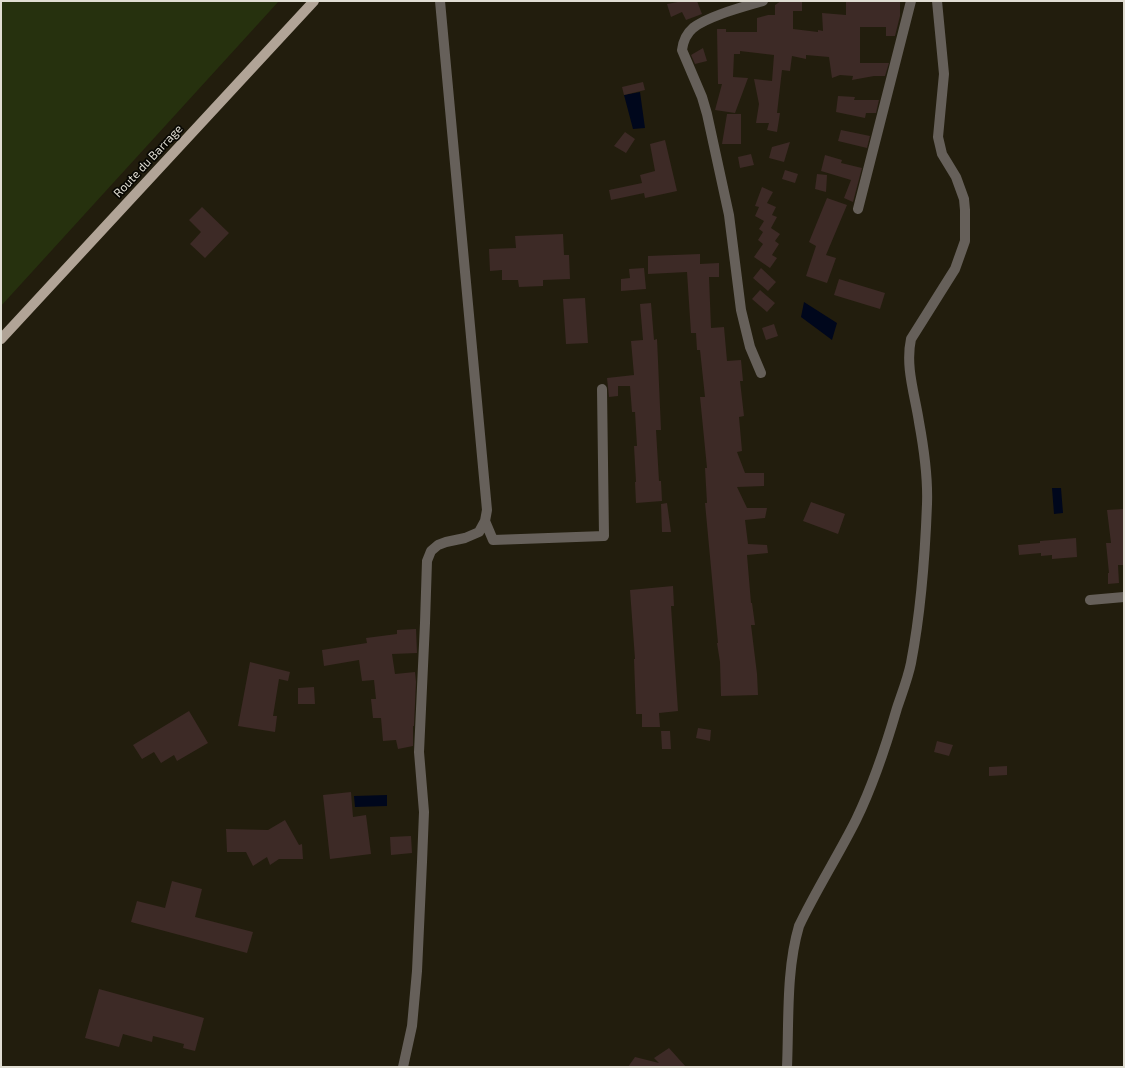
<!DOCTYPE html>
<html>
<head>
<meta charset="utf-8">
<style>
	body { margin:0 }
	#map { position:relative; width:1125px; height:1068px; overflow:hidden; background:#221d0d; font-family:"Exo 2",sans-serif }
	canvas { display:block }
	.frame { position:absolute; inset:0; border:2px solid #e0ddd3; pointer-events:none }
</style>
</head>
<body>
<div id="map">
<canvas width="1125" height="1068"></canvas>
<div class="frame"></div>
</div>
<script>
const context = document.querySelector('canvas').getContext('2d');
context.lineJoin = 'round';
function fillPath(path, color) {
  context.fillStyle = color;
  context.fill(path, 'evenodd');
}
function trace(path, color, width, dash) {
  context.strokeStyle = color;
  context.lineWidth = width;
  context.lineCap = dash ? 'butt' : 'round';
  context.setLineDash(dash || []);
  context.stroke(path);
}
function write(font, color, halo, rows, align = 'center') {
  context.font = font + ' "Exo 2",sans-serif';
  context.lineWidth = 3.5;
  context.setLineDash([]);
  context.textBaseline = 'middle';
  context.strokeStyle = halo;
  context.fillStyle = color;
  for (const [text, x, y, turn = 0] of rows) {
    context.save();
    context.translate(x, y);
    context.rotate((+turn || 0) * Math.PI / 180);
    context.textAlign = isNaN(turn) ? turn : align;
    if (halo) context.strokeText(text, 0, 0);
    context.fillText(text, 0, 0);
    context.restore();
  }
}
fillPath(new Path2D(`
	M1 1H279L1 306Z`), '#26310e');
fillPath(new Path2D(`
	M640 92 645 128 633 129 624 95Z
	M804 302 837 323 832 340 801 317Z
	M1052 488H1061L1063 513 1054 514Z
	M387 795V806L355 807 354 796Z`), '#00071c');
fillPath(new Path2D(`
	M683 1H697L702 14 686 20 682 12 671 17 667 4Z
	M781 1H802V11H793V29L818 32V30L823 31 822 13 846 15V1H900V16L895 36H886V27H860V63H889L885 76H874L852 80 853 76 840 75 832 78 829 57 806 55V59L792 56 790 71 782 70 777 113H780L777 132 767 130 769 123H756L759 104 754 79 772 81 774 55 740 51V54H734L733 77 748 78 735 113 715 110 722 84H718L717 29H726V32H757V18L768 15H775V5Z
	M703 48 707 61 695 64 691 55Z
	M643 82 645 90 624 95 622 87Z
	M838 96 855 97 854 100H879L876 113H866L865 118 836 112Z
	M727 114H741V144H722Z
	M841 130 870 136 867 148 838 141Z
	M625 132 635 139 626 153 614 146Z
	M665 140 677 191 645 198 644 193 611 200 609 190 642 183 640 175 655 171 650 144Z
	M790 142 784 162 769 158 772 147Z
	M751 154 754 165 740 168 738 157Z
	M825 155 842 160 841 163 862 168 853 202 844 198 851 180 821 171Z
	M785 170 798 174 795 183 782 179Z
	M817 174 827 175 826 192 815 189Z
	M762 187 773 192 767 203 776 207 772 215 777 217 771 228 780 234 775 241 779 244 772 255 777 258 770 268 754 257 763 244 758 240 763 232 759 229 764 221 755 216 759 207 755 206Z
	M827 198 847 205 826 255 836 258 827 283 806 276 816 246 809 242Z
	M202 207 229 233 205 258 190 244 201 232 189 220Z
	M563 234 564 255H569L570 279 543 280V286L519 287 518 280H502V270L490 271 489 249 516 248 515 236Z
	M700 254V264L719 263V277H709L711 328 724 327 727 361 741 360 743 381H740L744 416 739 417 742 451 737 452 745 473H764V486L737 487 747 508H767L765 518 745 520 748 544 767 545 768 553 747 555 751 603H752L755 625H751L757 674 758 695 721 696 720 662 717 643H718L705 503H707L705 468H707L700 397H705L700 350H697L696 333H691L687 272 648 274V256Z
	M644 268 646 289 621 291V279L630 278 629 269Z
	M761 268 776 282 768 291 753 278Z
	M839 279 885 293 880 309 834 295Z
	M760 290 775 303 767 312 752 299Z
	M585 298 588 343 566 344 563 299Z
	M651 303 654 340 657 339 658 361 661 430H656L659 481H661L662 501 636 503 635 482H636L634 446H637L635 412H632L630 386H618V396L609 397 607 378 634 375 631 341 643 340 640 304Z
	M774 324 778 336 766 340 762 328Z
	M811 502 845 514 838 534 803 521Z
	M667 503 671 532H662L661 504Z
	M1124 509V565H1118L1119 583 1108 584V573H1109L1106 543H1111L1107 510Z
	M1076 538 1077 557 1052 559V555L1041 556V553L1019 555 1018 545 1040 543V541Z
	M673 586 674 606H671L678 711 659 713 660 727H642V714H636L634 659H635L630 590Z
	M416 629 417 653 392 654 395 674 415 672 416 682 414 726H413V746L398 749 396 740 383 741 381 718H373L371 699H376L374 680 362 681 359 660 324 666 322 650 367 643 366 638 397 634V630Z
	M250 662 290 672 288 681 279 679 273 716H277L275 732 238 726Z
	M314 687 315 704H298V688Z
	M189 711 208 743 177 761 174 755 161 763 154 752 142 759 133 745Z
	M698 728 711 730 710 741 696 738Z
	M661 731H670L671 749H662Z
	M937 741 953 745 949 756 934 752Z
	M1007 766V775L989 776V767Z
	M351 792 353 817 366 815 371 854 330 859 323 795Z
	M285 820 299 845 302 844 303 859H279L270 865 267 857 253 866 246 852H227L226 829 268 830Z
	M411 836 412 853 391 855 390 837Z
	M172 881 202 889 195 917 253 932 247 953 131 922 137 901 165 908Z
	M99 989 204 1018 195 1051 183 1048 184 1044 153 1036 152 1042 123 1034 119 1047 85 1038Z
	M669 1048 686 1067H662L661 1066V1067H628L635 1057 659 1063 654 1058Z`), '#3d2a26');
trace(new Path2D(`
	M858 209 911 1
	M761 373 750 347 741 310 729 215 707 114 702 97 682 50C683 42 686 34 693 28 708 16 743 7 763 1
	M485 521 493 540 604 536 602 389
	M1090 600 1124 597
	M403 1067 412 1026 417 971 422 862 424 812 419 752 425 623 427 561 431 551 438 545 446 542 465 538 479 532 485 521 487 510 440 1
	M787 1067C789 1021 786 970 799 926 816 890 838 856 856 820 873 785 886 746 897 708 902 693 908 678 911 663 921 611 925 558 927 504 928 477 924 449 919 422 915 395 905 367 911 339L955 269 965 241V210L964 199 956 177 942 154 938 137 944 74 937 1`), '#66605a', 10);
trace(new Path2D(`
	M1 339 314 1`), '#b1a497', 10);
write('12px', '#e0ddd3', '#090803', [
	["Route du Barrage",148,161,-47]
]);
</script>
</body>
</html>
